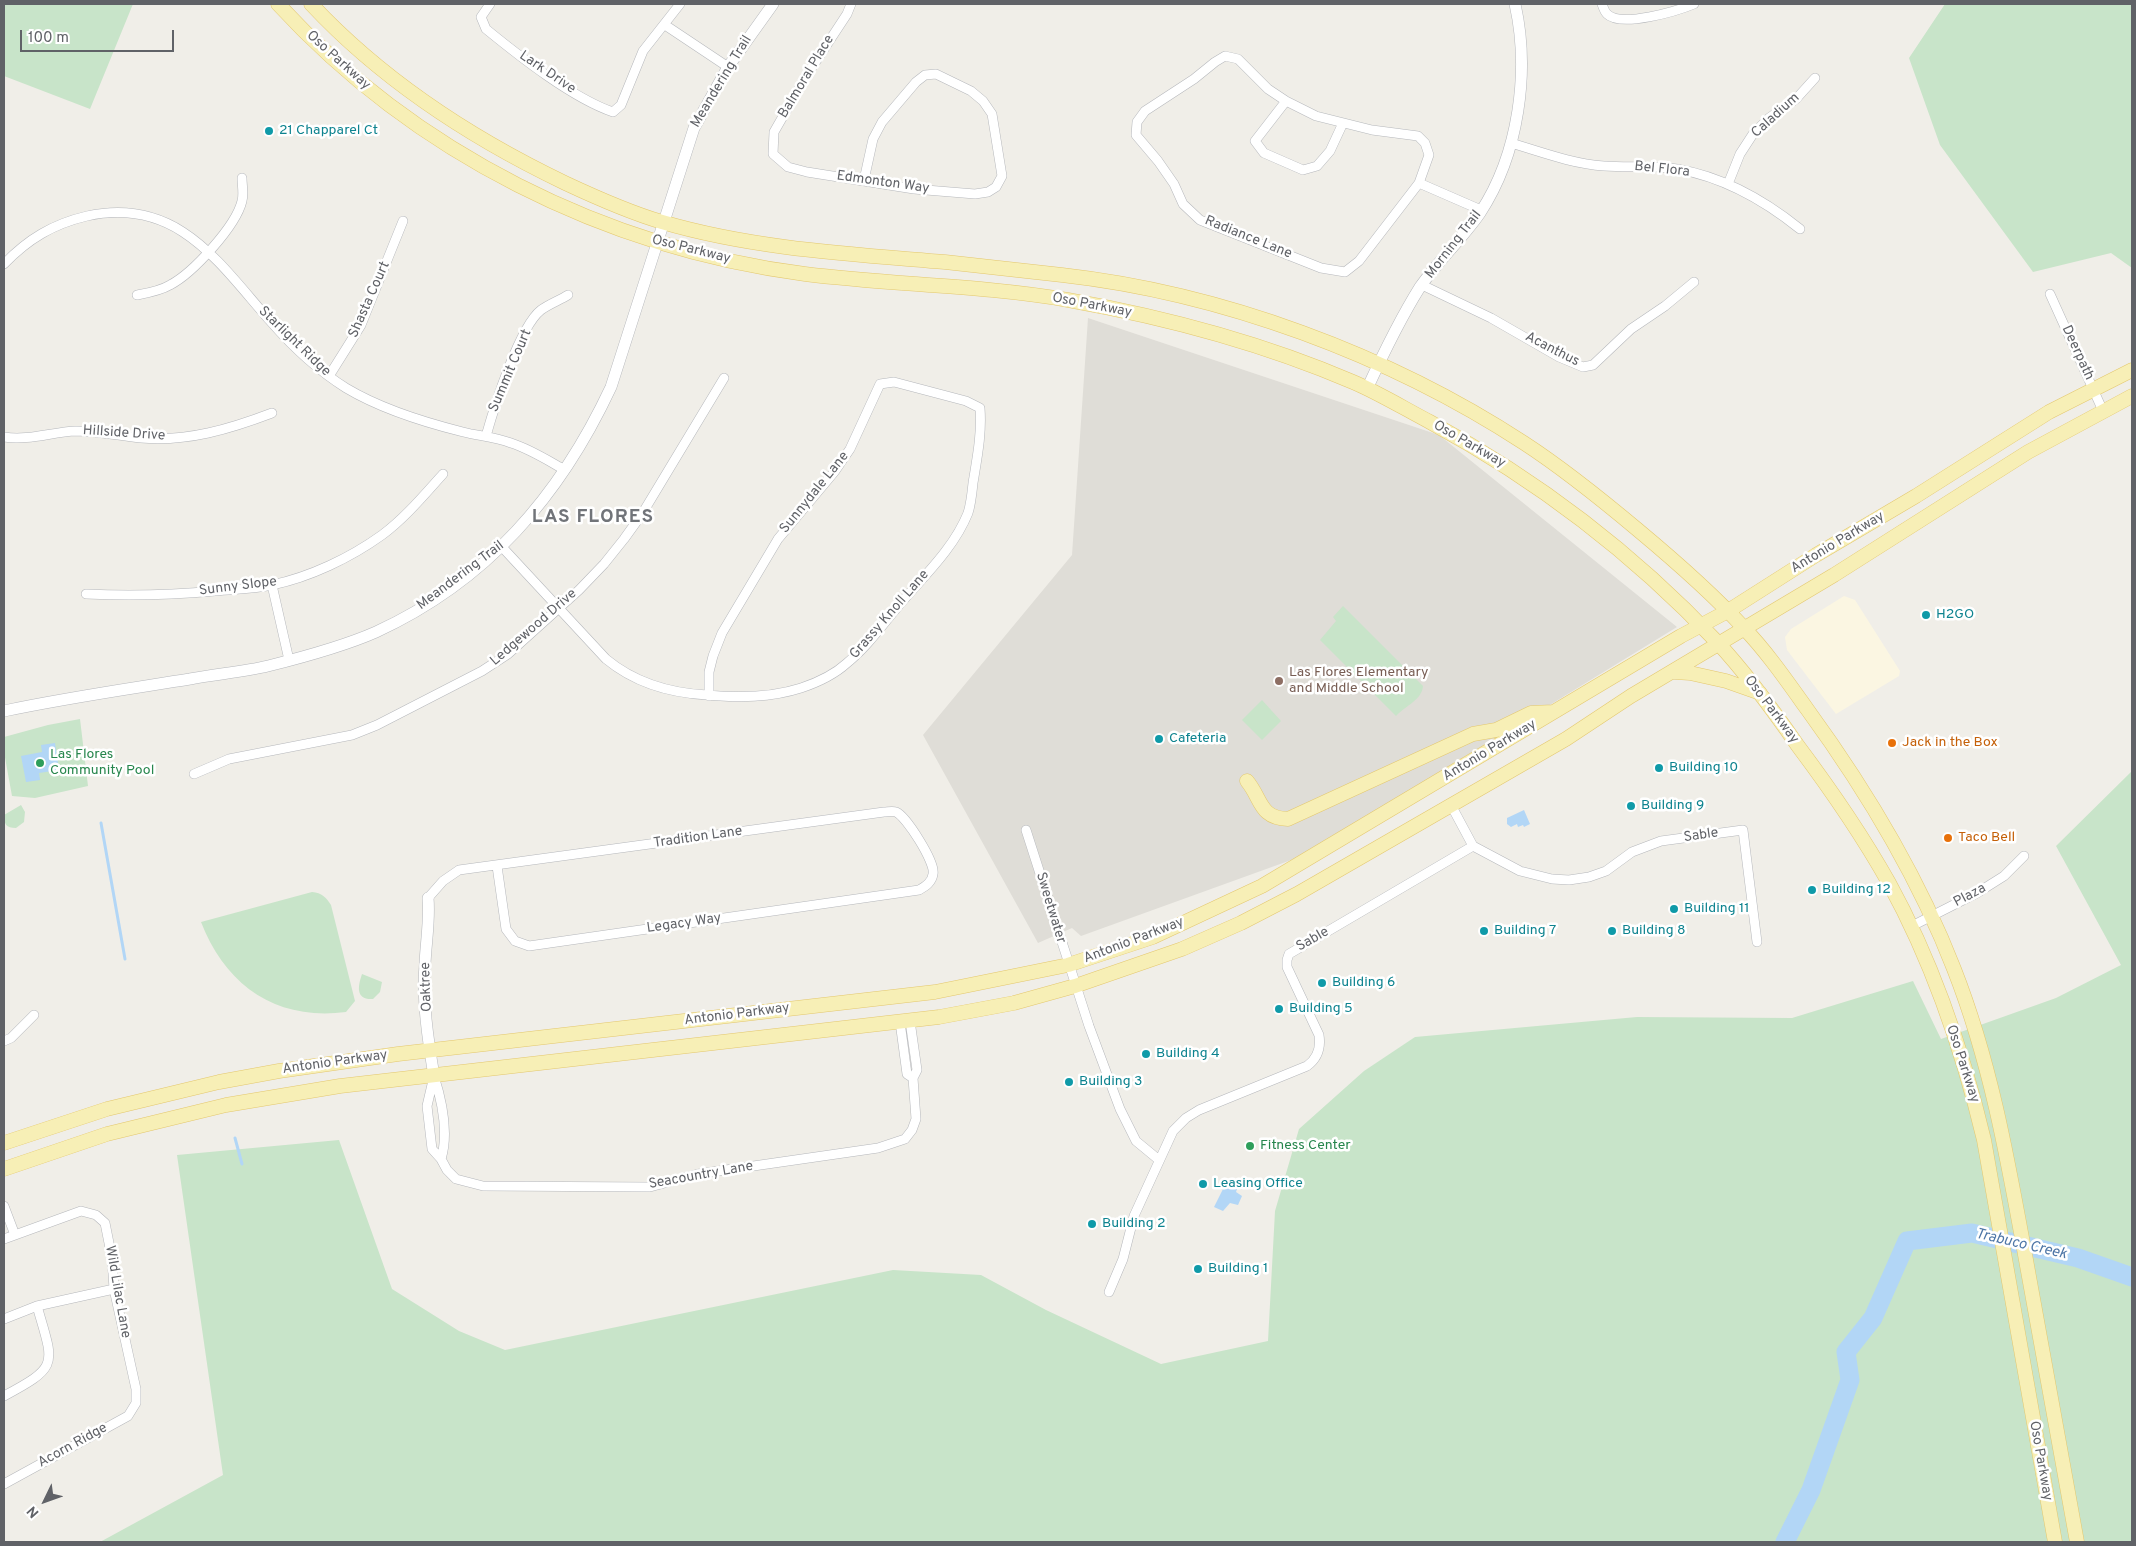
<!DOCTYPE html>
<html>
<head>
<meta charset="utf-8">
<style>
	body { margin:0 }
	#map { position:relative; width:2136px; height:1546px; overflow:hidden; background:#f0eee8; font-family:Overpass,sans-serif }
	canvas { display:block }
	.frame { position:absolute; inset:0; border:5px solid #606267; pointer-events:none }
	.north { position:absolute; left:20px; top:1476px; width:50px; height:50px; -webkit-text-stroke:4px #fff; paint-order:stroke; rotate:228deg; font-size:14px; font-weight:700; line-height:20px; text-align:center; color:#606267 }
	.north::after { content:''; display:block; margin:auto; width:18px; height:22px; background:#606267; clip-path:polygon(50% 0,100% 100%,50% 72%,0 100%) }
	.scale { position:absolute; left:20px; top:30px; width:154px; height:22px; box-sizing:border-box; border:2px solid #606267; border-top:0; padding-left:6px; font-size:15px; line-height:18px; white-space:nowrap; color:#606267; -webkit-text-stroke:4px #fff; paint-order:stroke }
</style>
</head>
<body>
<div id="map">
<canvas width="2136" height="1546"></canvas>
<div class="frame"></div>
<div class="north">N</div>
<div class="scale">100 m</div>
</div>
<script>
const context = document.querySelector('canvas').getContext('2d');
context.lineJoin = 'round';
function fillPath(path, color) {
  context.fillStyle = color;
  context.fill(path, 'evenodd');
}
function trace(path, color, width, dash) {
  context.strokeStyle = color;
  context.lineWidth = width;
  context.lineCap = dash ? 'butt' : 'round';
  context.setLineDash(dash || []);
  context.stroke(path);
}
function write(font, color, halo, rows, align = 'center') {
  context.font = font + ' Overpass,sans-serif';
  context.lineWidth = 5;
  context.setLineDash([]);
  context.textBaseline = 'middle';
  context.strokeStyle = halo;
  context.fillStyle = color;
  for (const [text, x, y, turn = 0] of rows) {
    context.save();
    context.translate(x, y);
    context.rotate((+turn || 0) * Math.PI / 180);
    context.textAlign = isNaN(turn) ? turn : align;
    if (halo) context.strokeText(text, 0, 0);
    context.fillText(text, 0, 0);
    context.restore();
  }
}
fillPath(new Path2D(`
	M1844 596 1855 600 1900 671 1899 676 1836 714 1787 650 1785 637 1791 629Z`), '#fbf6e2');
fillPath(new Path2D(`
	M1088 318 1439 435 1677 627 1305 855 1081 936 1072 928 1038 943 923 735 1072 555Z`), '#dfddd7');
fillPath(new Path2D(`
	M4 4H133L90 109 4 76Z
	M1945 4H2132V268L2111 253 2033 272 1940 145 1909 58Z
	M1343 606 1423 686C1422 700 1405 706 1396 716L1320 640 1336 621 1333 617Z
	M1262 700 1281 721 1262 740 1242 720Z
	M80 719 88 786 35 798 12 796 4 752V737L48 725Z
	M2132 771V1542H100L223 1475 177 1155 339 1140 392 1289 459 1331 505 1350 893 1270 981 1275 1046 1310 1161 1364 1268 1341 1275 1211 1299 1129 1364 1071 1415 1037 1637 1017 1792 1018 1913 981 1941 1039 2056 998 2121 965 2056 846Z
	M21 805 25 812 24 822 16 828C6 828 4 824 4 815Z
	M312 892C322 893 326 897 331 905L355 1001 346 1012C276 1021 226 986 201 922Z
	M362 974 382 982 380 992 373 999C355 1000 358 986 362 974Z`), '#c8e4c9');
fillPath(new Path2D(`
	M55 743 59 770 39 773 40 780 26 782 21 756 42 752 41 745Z
	M1524 810 1530 824 1524 827 1523 825 1518 827 1517 824 1511 827 1507 824V818Z
	M1226 1183 1237 1189 1236 1192 1242 1196 1238 1205 1230 1203 1223 1211 1214 1207Z`), '#b2d6f6');
trace(new Path2D(`
	M101 823 125 959
	M235 1138 242 1164`), '#b2d6f6', 3);
trace(new Path2D(`
	M1785 1542 1811 1490 1850 1380 1846 1352 1873 1318 1907 1241 1972 1233 2078 1258 2132 1277`), '#b2d6f6', 19);
const minor = new Path2D(`
	M490 4 481 17 486 29C519 56 572 98 613 112L621 105 643 51 680 4
	M851 4 847 14 805 78 774 132 773 154 788 167 807 172 914 189 975 194 988 192 996 187 1002 176 992 114 983 101 971 91 936 74 925 75 916 82 882 122 873 139 864 180
	M1602 4C1603 7 1605 12 1607 14 1621 28 1677 11 1694 4
	M665 25 728 67
	M1286 101 1255 141 1264 153 1303 170 1317 166 1330 151 1343 123
	M1511 143C1541 152 1573 164 1604 166 1629 168 1653 165 1677 169 1724 177 1764 200 1800 229
	M1419 183 1429 155 1425 143 1418 136 1372 130 1316 116 1286 101 1268 89 1238 59 1225 56 1215 62 1194 79 1145 111 1137 122 1136 135 1158 161 1174 184 1183 204 1200 220 1321 268 1345 272 1359 261 1419 183 1481 210
	M1728 184 1740 154 1753 134 1769 118 1796 99 1815 78
	M4 264C28 239 53 224 87 216 179 196 220 265 272 323 293 347 319 371 346 388 381 409 423 422 463 432 479 436 495 437 511 443 530 449 547 460 565 470
	M1422 285 1491 318 1559 357 1583 367 1593 365 1631 329 1665 306 1694 282
	M2050 294 2103 411
	M137 295C148 293 160 291 170 285 193 273 236 226 242 201 244 194 242 185 242 178
	M329 376 361 325 403 221
	M486 436C494 408 519 327 541 310 549 304 560 300 568 295
	M4 437C28 441 52 432 76 431 98 431 119 436 141 438 187 442 230 429 272 413
	M502 547 606 659C635 683 669 693 707 695 739 698 770 698 801 688 816 683 835 674 847 663 868 646 883 624 900 604 924 576 954 548 968 513 971 504 972 493 973 483 977 458 982 434 980 408L966 401 894 382 880 384 850 449 835 471 778 539 722 633 713 656 709 672V696
	M272 585 289 660
	M86 594C129 596 172 595 215 591 234 589 253 589 272 585 310 577 350 558 382 535 405 518 424 495 443 474
	M194 774 229 759 352 735 377 725 482 671 508 654 579 590 604 564 624 539 642 514 724 378
	M1451 805 1473 846
	M1026 830 1089 1026 1120 1109 1136 1141 1159 1160
	M428 898 443 881 459 870 884 812C887 812 893 811 896 812 906 816 936 863 933 874 932 882 926 886 919 890L529 946 515 941 506 929 497 866
	M1910 927 1977 893 2004 876 2024 856
	M900 1022 907 1074 913 1078
	M4 1041 11 1038 34 1015
	M434 1076 427 1106 432 1149 441 1159 447 1170 456 1179 483 1186 650 1187 698 1174 878 1148 905 1139 912 1130 916 1119 913 1078 917 1070 910 1021
	M434 1076C442 1101 449 1133 441 1159
	M4 1206 15 1235
	M4 1239 81 1211 96 1215 105 1223 112 1258 114 1289 136 1389V1403L128 1416 4 1484
	M1109 1292 1123 1259 1134 1216 1173 1131 1186 1118 1199 1110 1307 1066C1318 1058 1321 1048 1319 1035L1287 967V960L1289 954 1473 846 1520 871 1552 879 1569 880 1589 877 1606 871 1632 852 1661 841 1743 830 1757 942
	M4 1319 37 1306 114 1289
	M4 1396C60 1366 54 1365 37 1306`);
const tertiary = new Path2D(`
	M1367 389C1383 354 1400 319 1420 287 1438 261 1462 239 1480 213 1519 154 1530 71 1515 4
	M4 711C65 698 128 689 190 679 216 674 243 672 268 666 304 657 342 647 376 632 487 581 560 496 611 387L694 128 728 67 773 4
	M428 898C430 920 426 941 425 964 422 1000 428 1040 434 1076`);
const primary = new Path2D(`
	M278 4C415 153 605 248 805 274 892 285 981 285 1068 300 1164 317 1262 343 1353 382 1379 393 1405 409 1430 422 1539 481 1632 552 1717 642 1747 674 1773 710 1798 746 1831 790 1862 835 1889 883 1933 963 1963 1052 1984 1140L2055 1542
	M311 4C383 81 471 138 565 183 597 198 628 212 662 222 754 249 850 254 945 262 984 266 1023 271 1062 275 1222 293 1389 355 1524 443 1564 469 1601 499 1638 530 1674 560 1711 592 1743 627 1767 652 1787 681 1807 709 1866 790 1918 876 1954 969 1991 1063 2008 1161 2026 1260 2043 1354 2060 1448 2077 1542
	M1674 672 1690 673 1726 681 1760 693
	M1247 781C1262 799 1259 818 1288 819L1473 734 1496 730 1531 713 1553 712
	M4 1143 107 1109 219 1082 279 1071 398 1054 935 992 1068 965 1153 937 1262 886 1681 636 1728 611 1816 555 1916 496 2049 412 2132 370
	M4 1169 107 1134 226 1105 340 1086 939 1017 1014 1003 1075 986 1182 949 1241 923 1297 894 1566 739 1631 696 1834 575 2028 452 2132 396`);
trace(minor, '#b5b7bb', 10);
trace(tertiary, '#b5b7bb', 12);
trace(primary, '#e3c76e', 15);
trace(minor, '#fff', 9);
trace(tertiary, '#fff', 11);
trace(primary, '#f7efb6', 14);
for (const [x, y, r, color] of [
	[269,131,5,"#0f9aa8"],
	[1926,615,5,"#0f9aa8"],
	[1279,681,5,"#8d6e63"],
	[1159,739,5,"#0f9aa8"],
	[1892,743,5,"#e8710a"],
	[40,763,5,"#2e9e5b"],
	[1659,768,5,"#0f9aa8"],
	[1631,806,5,"#0f9aa8"],
	[1948,838,5,"#e8710a"],
	[1812,890,5,"#0f9aa8"],
	[1674,909,5,"#0f9aa8"],
	[1484,931,5,"#0f9aa8"],
	[1612,931,5,"#0f9aa8"],
	[1322,983,5,"#0f9aa8"],
	[1279,1009,5,"#0f9aa8"],
	[1146,1054,5,"#0f9aa8"],
	[1069,1082,5,"#0f9aa8"],
	[1250,1146,5,"#2e9e5b"],
	[1203,1184,5,"#0f9aa8"],
	[1092,1224,5,"#0f9aa8"],
	[1198,1269,5,"#0f9aa8"]
]) {
  const dot = new Path2D();
  dot.arc(x, y, r, 0, 2 * Math.PI);
  context.fillStyle = color;
  context.fill(dot);
  trace(dot, '#fff', 2);
}
write('14px', '#606267', '#fff', [
	["Oso Parkway",338,61,42],
	["Lark Drive",547,73,34],
	["Balmoral Place",807,77,-59],
	["Meandering Trail",722,82,-59],
	["Caladium",1776,116,-42],
	["Bel Flora",1662,170,6],
	["Edmonton Way",883,183,8],
	["Radiance Lane",1248,238,22],
	["Morning Trail",1454,245,-52],
	["Oso Parkway",691,250,14],
	["Shasta Court",370,300,-66],
	["Oso Parkway",1092,306,11],
	["Starlight Ridge",294,342,44],
	["Acanthus",1552,350,27],
	["Deerpath",2077,353,65],
	["Summit Court",511,371,-67],
	["Hillside Drive",124,434,4],
	["Oso Parkway",1469,445,30],
	["Sunnydale Lane",815,493,-51],
	["Antonio Parkway",1838,543,-31],
	["Meandering Trail",461,576,-37],
	["Sunny Slope",238,587,-7],
	["Grassy Knoll Lane",890,615,-49],
	["Ledgewood Drive",534,628,-41],
	["Oso Parkway",1771,710,53],
	["Antonio Parkway",1490,751,-31],
	["Sable",1701,836,-8],
	["Tradition Lane",698,838,-8],
	["Plaza",1970,896,-28],
	["Sweetwater",1050,908,73],
	["Legacy Way",684,924,-8],
	["Sable",1313,940,-30],
	["Antonio Parkway",1134,941,-21],
	["Oaktree",427,987,-92],
	["Antonio Parkway",737,1015,-7],
	["Antonio Parkway",335,1063,-8],
	["Oso Parkway",1962,1064,72],
	["Seacountry Lane",701,1176,-10],
	["Wild Lilac Lane",117,1292,80],
	["Acorn Ridge",73,1446,-29],
	["Oso Parkway",2040,1461,80]
]);
write('14px', '#0d838f', '#fff', [
	["21 Chapparel Ct",279,131],
	["H2GO",1936,615],
	["Cafeteria",1169,739],
	["Building 10",1669,768],
	["Building 9",1641,806],
	["Building 12",1822,890],
	["Building 11",1684,909],
	["Building 7",1494,931],
	["Building 8",1622,931],
	["Building 6",1332,983],
	["Building 5",1289,1009],
	["Building 4",1156,1054],
	["Building 3",1079,1082],
	["Leasing Office",1213,1184],
	["Building 2",1102,1224],
	["Building 1",1208,1269]
], 'left');
write('14px', '#785e54', '#fff', [
	["Las Flores Elementary",1289,673],
	["and Middle School",1289,689]
], 'left');
write('14px', '#c56008', '#fff', [
	["Jack in the Box",1902,743],
	["Taco Bell",1958,838]
], 'left');
write('14px', '#27864d', '#fff', [
	["Las Flores",50,755],
	["Community Pool",50,771],
	["Fitness Center",1260,1146]
], 'left');
write('italic 15px', '#4f77a7', '#fff', [
	["Trabuco Creek",2021,1245,13]
]);
context.letterSpacing = '1px';
write('bold 19px', '#717479', '#fff', [
	["LAS FLORES",593,518]
]);
context.letterSpacing = '0px';
</script>
</body>
</html>
